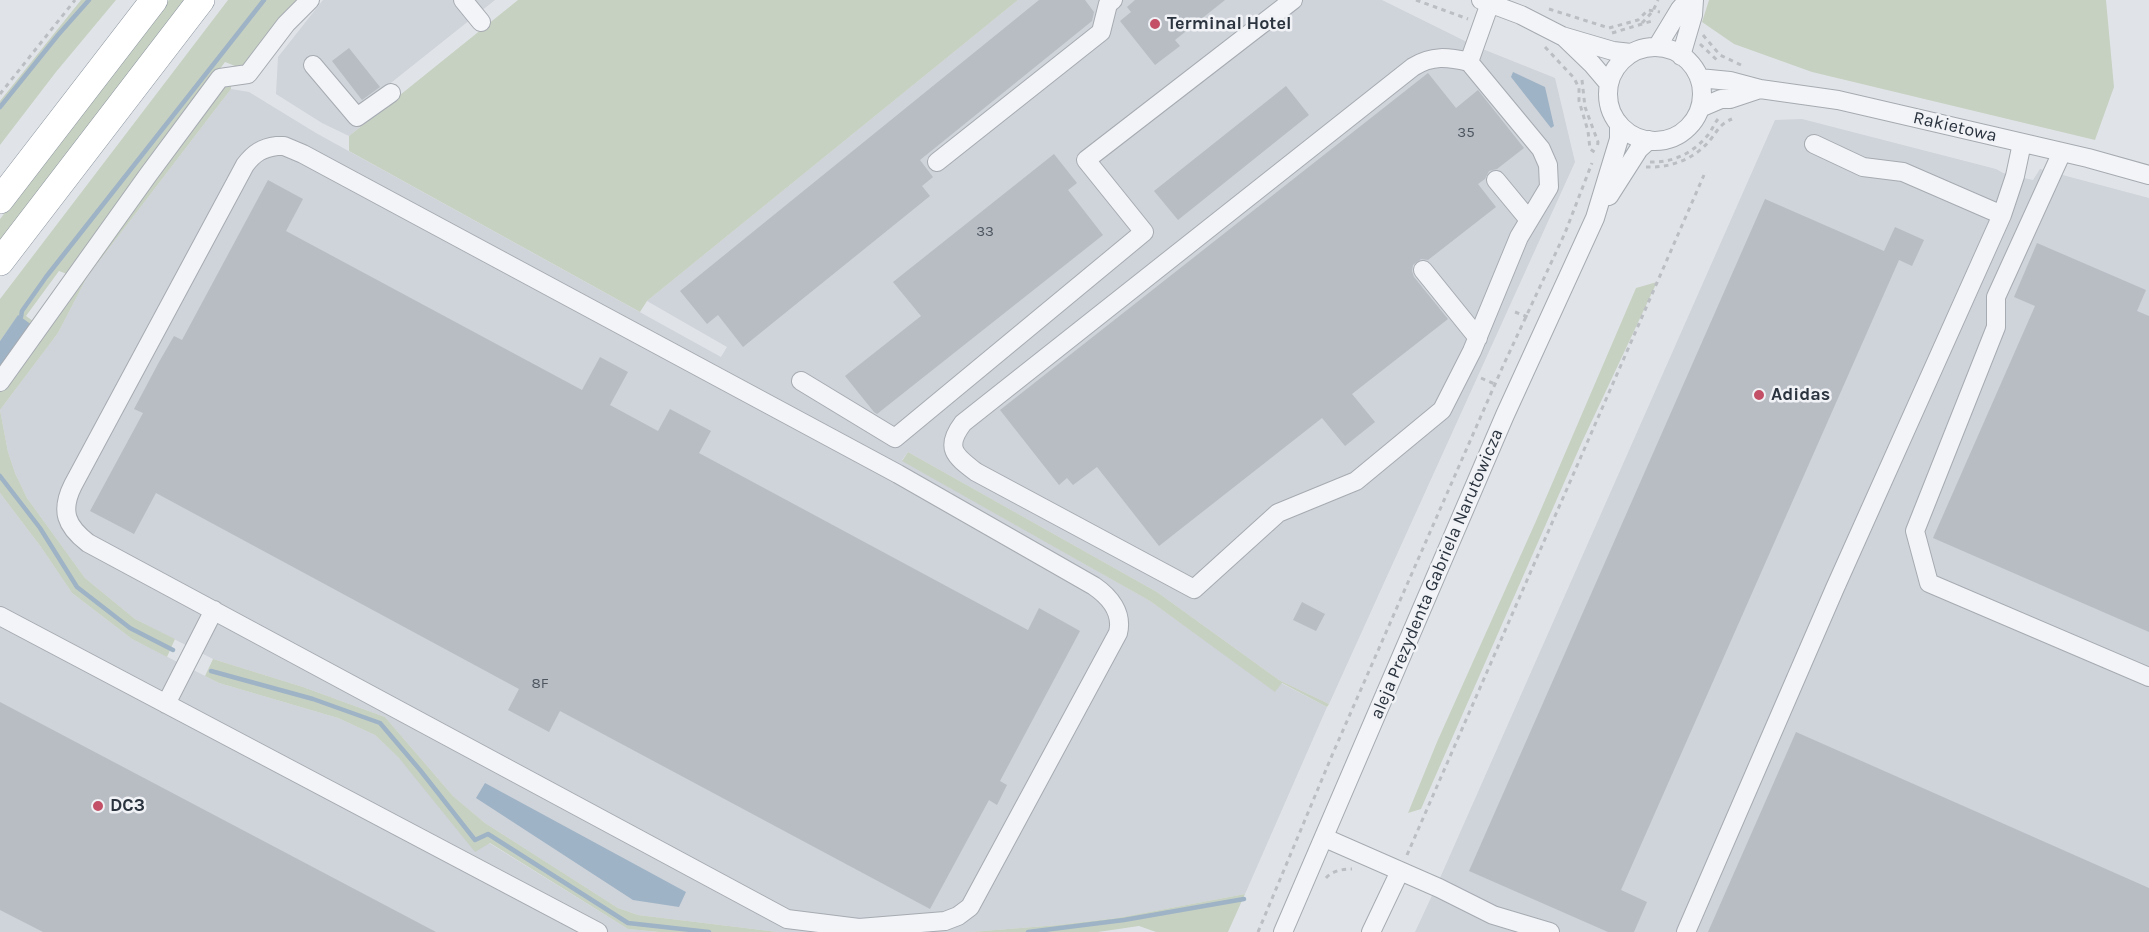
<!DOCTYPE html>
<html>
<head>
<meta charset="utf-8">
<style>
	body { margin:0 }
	canvas { display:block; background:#e0e4e8 }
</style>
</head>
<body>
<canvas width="2149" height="932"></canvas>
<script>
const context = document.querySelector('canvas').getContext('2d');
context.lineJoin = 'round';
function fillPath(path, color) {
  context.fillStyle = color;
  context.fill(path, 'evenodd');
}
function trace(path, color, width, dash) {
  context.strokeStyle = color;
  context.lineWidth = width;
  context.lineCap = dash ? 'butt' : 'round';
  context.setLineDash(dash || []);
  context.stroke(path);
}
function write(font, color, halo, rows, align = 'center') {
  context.font = font + ' Karla,sans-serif';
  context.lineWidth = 5;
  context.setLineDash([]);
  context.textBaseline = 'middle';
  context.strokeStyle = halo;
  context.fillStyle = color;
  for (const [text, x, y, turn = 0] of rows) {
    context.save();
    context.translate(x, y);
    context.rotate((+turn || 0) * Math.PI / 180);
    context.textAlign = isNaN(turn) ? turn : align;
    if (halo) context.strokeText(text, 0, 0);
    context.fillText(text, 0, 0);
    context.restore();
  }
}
fillPath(new Path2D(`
	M323 0H495L387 86 396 97 349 136 322 123 276 94 278 57Z
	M1018 0H1382L1475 46 1555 78 1575 162 1329 704 1279 680 1157 592 908 452 902 460 1150 601 1275 691 1281 683 1327 707 1245 894 1117 918 1058 925 971 932H778L638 915 618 908 485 823 453 796 385 717 303 687 213 659 135 619 85 578 27 498 15 473 8 452 0 410 58 333 87 277 231 89 249 92 316 133 721 357 727 347 647 301Z
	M1802 119 1996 169 2003 173 2015 176 2033 180 2040 169 2149 198V932H1415L1436 887 1775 120Z
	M0 493 41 547 72 593 132 639 219 683 338 718 375 735 489 843 628 929 659 932H0Z`), '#cfd3da');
fillPath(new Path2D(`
	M81 0H116L56 72 0 145V101Z
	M169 0H184L0 241V219Z
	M228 0H304L244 66H235L225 62 67 274 59 271 26 316 33 321 29 335 18 316 0 341V299Z
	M518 0H1018L647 301 640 312 349 151V136Z
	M1709 0H2106L2114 87 2095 140 1812 72 1734 44 1702 22Z
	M231 85V89L221 102 87 277 58 333 0 410 8 452 15 473 27 498 85 578 135 619 175 639 167 657 132 639 72 593 41 547 0 493V389L219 87Z
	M1657 282 1582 442 1421 809 1408 813 1437 742 1536 521 1636 288Z
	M908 452 1157 592 1279 680 1329 704 1327 707 1282 683 1275 692 1150 601 902 461Z
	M213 659 303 687 385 717 453 796 485 823 618 908 638 915 778 932H659L628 929 490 843 475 852 399 758 375 735 338 718 219 683 205 676Z
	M1245 894 1228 932H1156L1139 926 1098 932H971L1058 925 1117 918Z`), '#c7d1c2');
fillPath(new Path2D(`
	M1513 72 1545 87 1554 126 1551 128 1511 77Z
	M18 315 32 325 0 369V341Z
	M485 783 686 892 679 907 633 900 476 798Z`), '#9eb3c5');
trace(new Path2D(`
	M0 107 58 35 89 0
	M21 317 22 311 46 277 264 0
	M0 476 40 528 77 587 130 628 173 650
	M211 671 313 699 380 723 420 770 475 840 488 834 628 923 709 932
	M1028 932 1124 920 1244 899`), '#9eb3c5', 4.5);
fillPath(new Path2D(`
	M1039 0H1085L1094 12 1092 21 920 160 933 177 922 186 930 196 743 347 718 315 707 324 680 291Z
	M1135 0H1225L1175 40 1180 46 1155 65 1120 21 1131 12 1127 7Z
	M349 48 380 87 362 100 332 61Z
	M1428 73 1456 108 1478 90 1524 148 1497 169 1489 171 1485 179 1478 184 1496 207 1428 260 1421 259 1413 265 1412 271 1414 277 1448 319 1352 394 1375 422 1345 446 1322 418 1159 546 1097 467 1073 485 1067 478 1059 485 1000 410Z
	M1286 86 1309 115 1178 220 1154 191Z
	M1054 154 1077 183 1068 190 1103 235 877 414 874 412 845 376 921 316 893 282Z
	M268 180 303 199 286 231 582 390 600 357 628 372 610 405 658 431 670 409 711 431 699 453 1028 630 1039 608 1080 631 1000 781 1007 785 997 805 989 800 930 909 560 711 549 732 508 710 519 689 156 493 134 534 90 511 143 413 134 409 159 362 174 336 182 340Z
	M1765 199 1884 251 1895 227 1924 240 1912 266 1899 260 1621 890 1647 902 1634 932H1608L1469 871Z
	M2037 243 2146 290 2137 311 2149 316V632L1933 538 2035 306 2014 297Z
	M1302 602 1325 614 1316 631 1293 620Z
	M0 702 436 932H43L0 910Z
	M1796 732 2149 888V932H1708Z`), '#b8bdc4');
const minor = new Path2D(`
	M463 0 481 22
	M1481 0 1521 15 1562 36 1613 51 1631 53
	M1564 37 1592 64 1609 84
	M1657 47 1680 9 1688 0
	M1608 94a47 47 0 1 1 94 0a47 47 0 1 1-94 0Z
	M1681 56 1693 15 1694 0
	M1469 62C1448 57 1432 55 1413 67L963 423C944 448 955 456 976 472L1194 589 1278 513 1356 481 1442 410 1472 351 1519 237 1549 187 1548 165 1541 149 1469 62 1490 3
	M313 65 357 117 391 93
	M1699 78 1730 81 1760 89 1838 100 2088 158 2149 175
	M1700 108 1721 99H1730L1760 89
	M1814 144 1863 167 1903 172 2002 215
	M277 146H284L303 154 898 474 1094 586C1110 597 1123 613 1118 633L970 907 958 916 945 921 859 928 787 919 88 543C66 526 60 511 73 485L245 165C254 153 262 148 277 146Z
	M2062 152 1996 297V327L1915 531 1929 583 2149 677
	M937 162 1101 32 1108 4 1113 0
	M1496 180 1529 220
	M1609 196 1639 149 1649 140
	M1423 270 1478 338
	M801 381 895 438 1144 232 1086 160 1293 0
	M0 382 148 175 220 78 248 74 286 24 310 0
	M0 616 598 932
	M166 704 214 610
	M1325 838 1439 888 1493 915 1550 932
	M1283 932 1505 415 1595 218 1619 139V124
	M1371 932 1400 871
	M1686 932 1835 588 2002 215 2015 176 2022 143`);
const highway = new Path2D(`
	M0 200 154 0
	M0 262 201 0`);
trace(minor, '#a6abb2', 20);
trace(highway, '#89929d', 28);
trace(new Path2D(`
	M1416 0 1468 19
	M1549 9 1609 28 1638 20 1648 10 1660 12
	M1642 23 1653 11 1658 0
	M1612 33 1652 21
	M1703 35 1720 55 1741 65
	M1700 44 1719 62
	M1545 47 1574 78 1579 88V101L1588 131 1590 149 1596 153
	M1582 80 1585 107 1598 142 1597 149
	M0 94 75 0
	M1650 162C1673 163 1693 153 1708 135 1712 130 1714 124 1718 119
	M1646 167C1671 168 1695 159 1711 139 1718 130 1720 124 1732 119
	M1515 312 1528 317
	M1481 378 1497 385
	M1407 855 1704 175
	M1326 878C1332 871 1342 869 1352 869
	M1258 932 1333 753 1503 366 1565 233 1592 163`), '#bbbec3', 3, [4.5, 4.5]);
trace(minor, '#f3f4f7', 18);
trace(highway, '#fff', 27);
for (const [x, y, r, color] of [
	[1155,24,6,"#c35067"],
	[1759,395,6,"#c35067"],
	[98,806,6,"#c35067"]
]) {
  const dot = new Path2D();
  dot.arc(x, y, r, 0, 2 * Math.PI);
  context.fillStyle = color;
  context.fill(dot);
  trace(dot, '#f0f2f6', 2);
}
write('15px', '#4e5660', null, [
	["35",1466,133],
	["33",985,232],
	["8F",540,684]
]);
write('bold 18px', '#2a333e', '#f0f2f6', [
	["Terminal Hotel",1167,24],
	["Adidas",1771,395],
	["DC3",110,806]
], 'left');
write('18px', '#2a333e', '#f0f2f6', [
	["Rakietowa",1955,127,13],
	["aleja Prezydenta Gabriela Narutowicza",1437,574,-67]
]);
</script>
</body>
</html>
